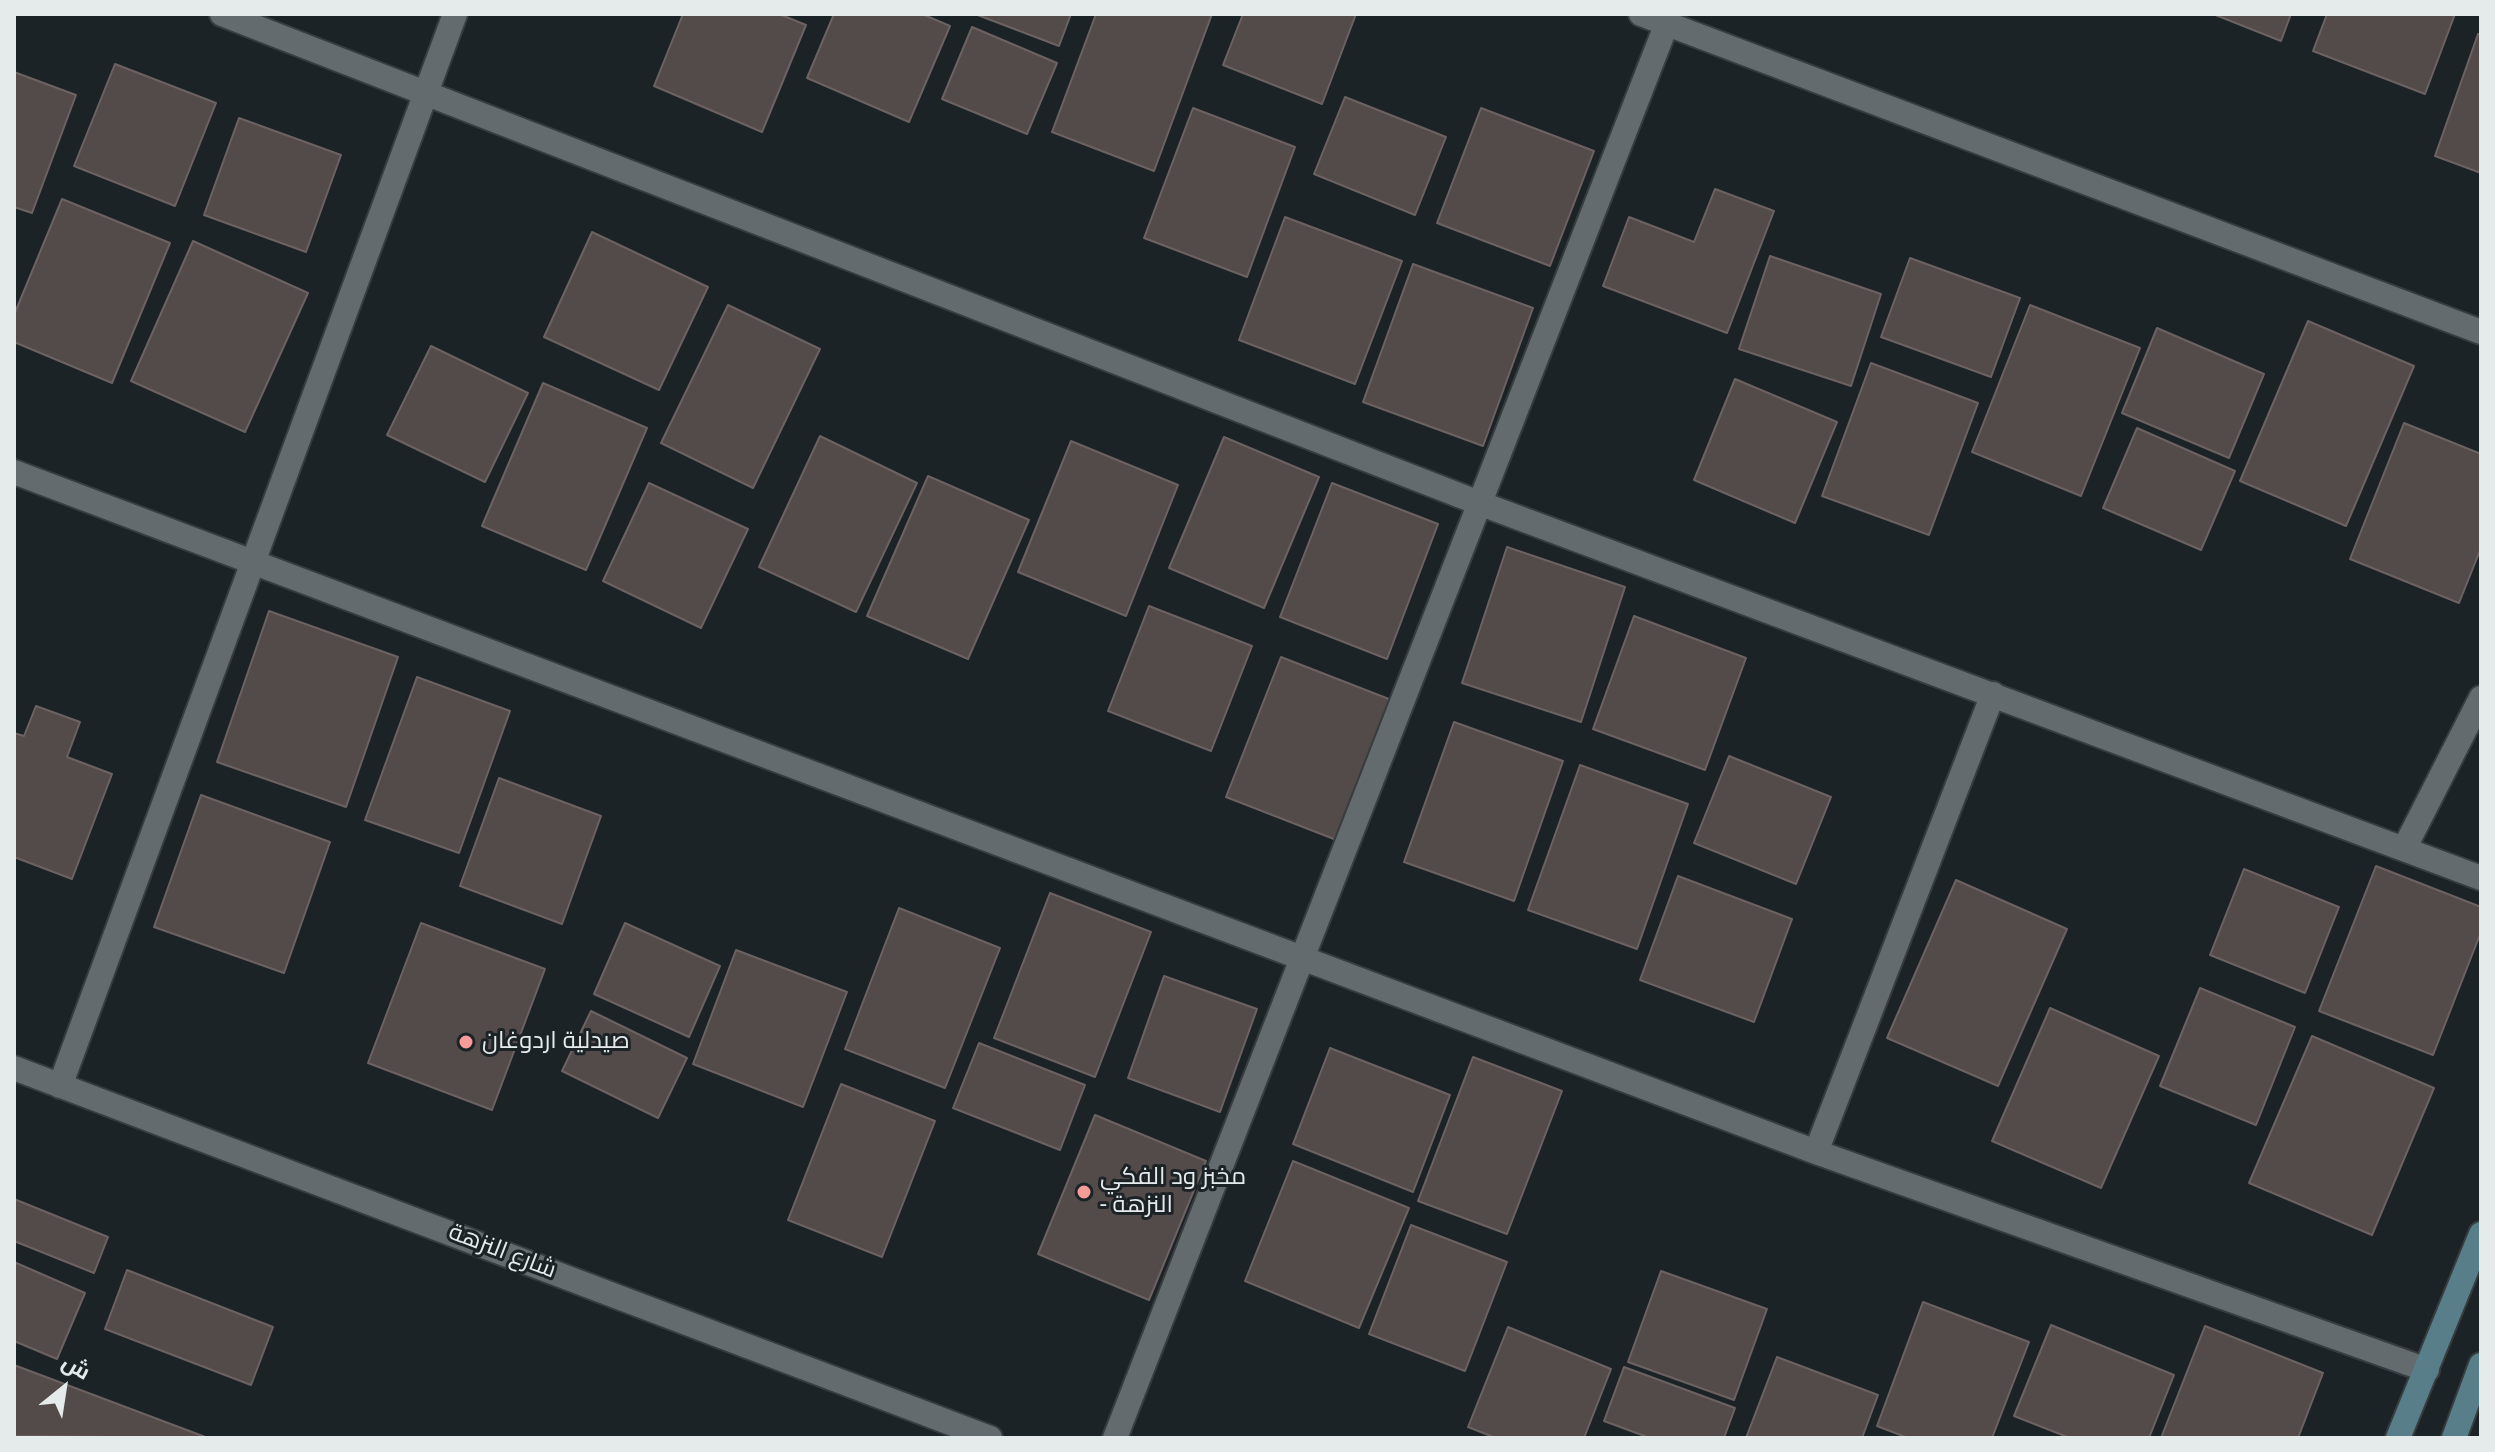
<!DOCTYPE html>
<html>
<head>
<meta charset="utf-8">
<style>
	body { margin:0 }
	#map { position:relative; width:2495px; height:1452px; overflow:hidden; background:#1c2326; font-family:Roboto,Cairo,sans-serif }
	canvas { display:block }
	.frame { position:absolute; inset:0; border:16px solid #e5eaeb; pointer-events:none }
	.north { position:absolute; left:24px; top:1348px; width:80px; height:80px; -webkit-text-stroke:6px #1c2326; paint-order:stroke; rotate:30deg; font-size:22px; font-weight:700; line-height:32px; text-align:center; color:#e5eaeb }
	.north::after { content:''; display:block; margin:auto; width:28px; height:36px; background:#e5eaeb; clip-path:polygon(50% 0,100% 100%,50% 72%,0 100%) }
</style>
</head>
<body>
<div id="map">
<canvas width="2495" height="1452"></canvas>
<div class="frame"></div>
<div class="north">ش</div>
</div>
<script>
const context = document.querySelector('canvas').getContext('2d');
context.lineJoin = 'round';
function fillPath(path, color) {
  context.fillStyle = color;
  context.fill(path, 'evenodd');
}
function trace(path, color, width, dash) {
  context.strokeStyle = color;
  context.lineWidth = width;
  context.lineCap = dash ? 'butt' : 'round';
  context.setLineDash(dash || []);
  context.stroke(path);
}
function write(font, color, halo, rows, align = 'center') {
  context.font = font + ' Roboto,Cairo,sans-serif';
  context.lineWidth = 6;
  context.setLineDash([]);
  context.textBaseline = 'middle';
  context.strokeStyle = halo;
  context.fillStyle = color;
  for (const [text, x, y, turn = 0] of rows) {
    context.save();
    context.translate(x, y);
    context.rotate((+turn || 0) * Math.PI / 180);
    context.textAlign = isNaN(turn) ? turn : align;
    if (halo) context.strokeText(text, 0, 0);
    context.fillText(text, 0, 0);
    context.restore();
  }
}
const building = new Path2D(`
	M683 14H779L806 25 762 132 654 86Z
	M834 14H922L950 26 909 122 807 78Z
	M975 14H1071L1059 46Z
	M1096 14H1212L1154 171 1052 132Z
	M1243 14H1356L1322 104 1223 65Z
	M2213 14H2291L2281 41Z
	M2327 14H2455L2425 94 2313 51Z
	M972 27 1057 63 1027 134 942 99Z
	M2478 34 2481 35V173L2435 156Z
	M115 64 216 103 175 206 74 166Z
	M14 72 76 95 32 213 14 207Z
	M1345 97 1446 137 1415 215 1314 174Z
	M1193 108 1295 147 1247 277 1144 238Z
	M1481 108 1594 151 1550 266 1437 223Z
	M239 118 341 155 306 252 204 215Z
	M1715 189 1774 211 1727 333 1603 286 1629 217 1694 242Z
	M62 199 170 243 112 383 14 342V315Z
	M1285 217 1402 261 1355 384 1239 340Z
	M592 232 708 287 659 390 544 337Z
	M193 241 308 293 245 432 131 381Z
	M1770 256 1881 294 1851 386 1739 349Z
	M1910 258 2020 298 1991 377 1881 337Z
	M1413 264 1533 308 1483 446 1363 402Z
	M728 305 820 349 753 488 661 443Z
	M2030 305 2140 348 2081 496 1972 452Z
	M2308 321 2414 366 2346 526 2240 481Z
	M2157 328 2264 374 2229 458 2122 413Z
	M431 346 528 393 485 482 387 435Z
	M1871 363 1978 403 1929 535 1822 496Z
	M1735 379 1837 422 1795 523 1694 480Z
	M543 383 647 428 586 570 482 526Z
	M2404 423 2481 454V548L2459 603 2350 559Z
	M2137 428 2235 471 2201 550 2103 508Z
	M820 436 917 483 856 612 759 567Z
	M1224 437 1319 477 1264 608 1169 568Z
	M1071 441 1178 485 1126 616 1018 572Z
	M928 476 1029 520 968 659 867 616Z
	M649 483 748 529 701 628 603 581Z
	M1332 483 1438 524 1387 659 1280 617Z
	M1507 547 1625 587 1581 722 1462 683Z
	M1149 606 1252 646 1211 751 1108 711Z
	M269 611 398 657 346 807 217 762Z
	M1634 616 1746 658 1705 770 1593 729Z
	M1281 657 1394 701 1339 841 1226 797Z
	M417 677 510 711 459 853 365 820Z
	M36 706 80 722 67 757 112 774 72 879 14 857V733L24 736Z
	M1454 722 1563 761 1514 901 1404 862Z
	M1729 756 1831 797 1796 884 1694 843Z
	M1580 765 1688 804 1637 949 1528 910Z
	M499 778 601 816 562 924 460 886Z
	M201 795 330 842 284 973 154 927Z
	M2376 866 2481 907V932L2433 1055 2319 1011Z
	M2244 869 2339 907 2305 993 2210 955Z
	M1678 876 1792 919 1754 1022 1640 980Z
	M1956 880 2067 929 1998 1086 1887 1038Z
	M1050 893 1151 932 1095 1077 994 1038Z
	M899 908 1000 948 945 1088 845 1049Z
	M421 923 545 969 492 1110 368 1063Z
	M625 923 720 966 689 1037 594 994Z
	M736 950 847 992 803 1107 693 1064Z
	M1164 976 1257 1009 1220 1112 1128 1078Z
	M2200 988 2295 1027 2256 1125 2160 1086Z
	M2050 1008 2159 1056 2101 1188 1992 1141Z
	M591 1011 687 1058 658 1118 562 1071Z
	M2312 1036 2434 1088 2372 1235 2249 1183Z
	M979 1043 1085 1085 1060 1150 953 1108Z
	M1330 1048 1450 1095 1413 1192 1293 1144Z
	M1473 1057 1562 1091 1507 1234 1418 1201Z
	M841 1084 935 1121 882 1257 788 1220Z
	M1095 1115 1206 1161 1149 1300 1038 1254Z
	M1293 1161 1409 1208 1359 1328 1245 1281Z
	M14 1199 108 1237 94 1273 14 1241Z
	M1411 1225 1507 1262 1465 1371 1369 1334Z
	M14 1262 85 1293 57 1359 14 1341Z
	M127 1270 273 1327 251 1385 105 1329Z
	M1661 1271 1767 1309 1734 1400 1628 1362Z
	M1923 1302 2029 1342 1992 1438H1908L1877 1426Z
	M2051 1325 2174 1375 2149 1438H2070L2014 1416Z
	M2205 1326 2323 1373 2298 1438H2161Z
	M1508 1327 1611 1369 1584 1438H1496L1468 1427Z
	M1777 1357 1878 1395 1862 1438H1746Z
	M14 1365 208 1438 14 1436Z
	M1624 1367 1735 1408 1724 1438H1650L1604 1421Z`);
fillPath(building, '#534a4a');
trace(building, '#6b6261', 2);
const minor = new Path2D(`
	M222 14 1479 503 2481 878
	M1641 14 2481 332
	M14 472 1816 1152 2427 1370
	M2404 849 2481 698
	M60 1086 455 14
	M1816 1152 1993 694
	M1115 1438 1667 23`);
const tertiary = new Path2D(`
	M14 1068 990 1438`);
const secondary = new Path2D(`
	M2398 1438 2481 1234
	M2454 1438 2481 1365`);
trace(minor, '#373d3f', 28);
trace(tertiary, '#373d3f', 28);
trace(secondary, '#373d3f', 28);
trace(minor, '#636b6e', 24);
trace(tertiary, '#636b6e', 24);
trace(secondary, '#577e89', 24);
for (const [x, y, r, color] of [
	[466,1042,8,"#f59b98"],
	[1084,1192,8,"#f59b98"]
]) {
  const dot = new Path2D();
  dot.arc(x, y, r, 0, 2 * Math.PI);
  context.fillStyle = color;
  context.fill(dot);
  trace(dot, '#1c2326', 3);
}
write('24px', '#e5eaeb', '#1c2326', [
	["صيدلية اردوغان",482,1042],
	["مخبز ود الفكي",1100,1178],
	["- النزهة",1100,1206]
], 'left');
write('24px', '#e5eaeb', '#1c2326', [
	["شارع النزهة",502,1252,21]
]);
</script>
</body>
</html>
